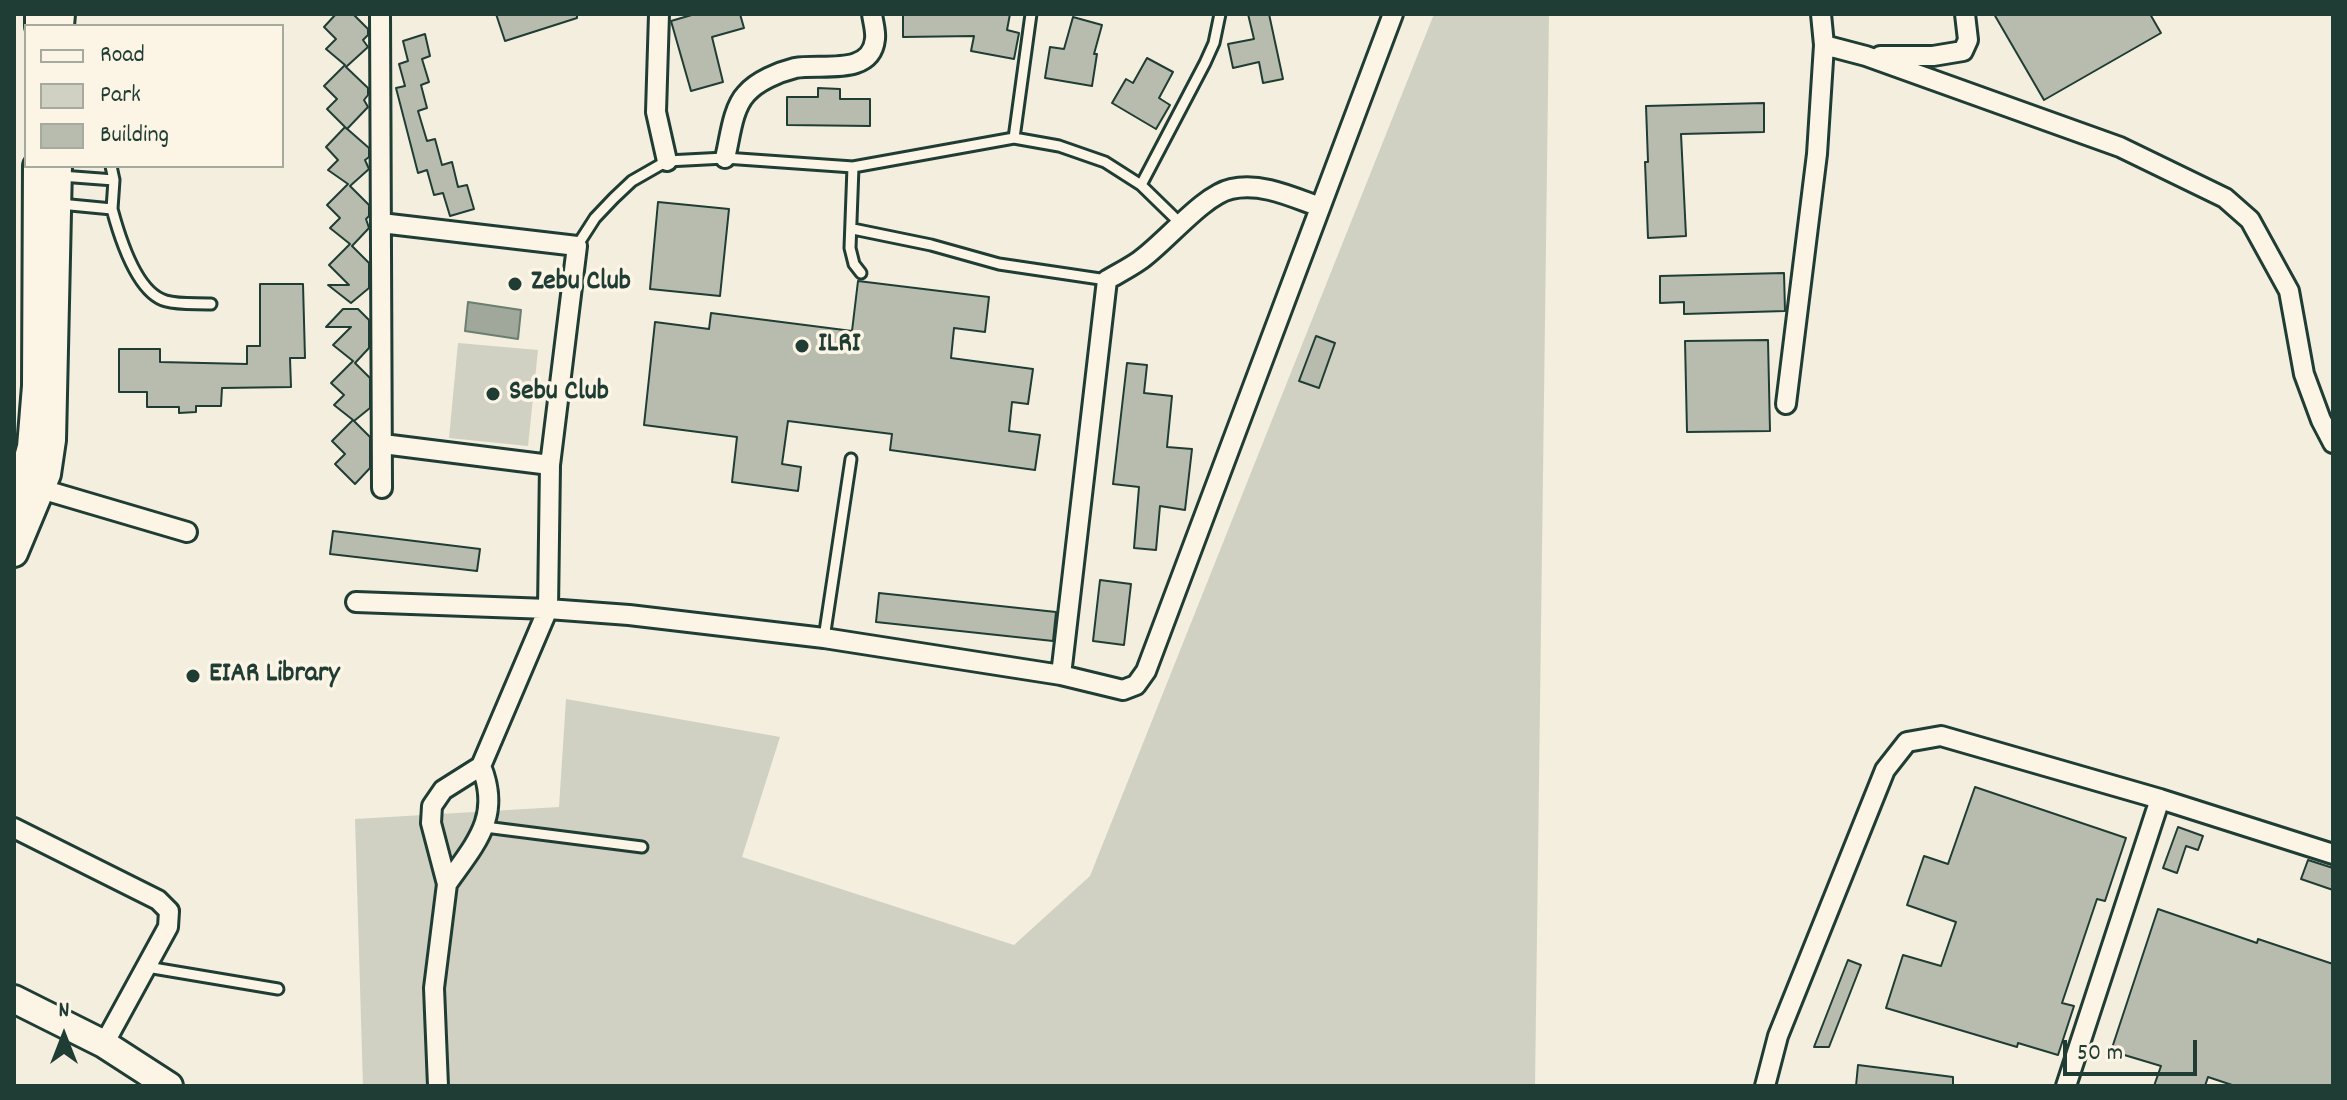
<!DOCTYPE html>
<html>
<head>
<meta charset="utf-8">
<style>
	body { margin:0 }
	#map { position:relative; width:2347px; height:1100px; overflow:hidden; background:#f3eede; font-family:Dekko,sans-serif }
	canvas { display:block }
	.frame { position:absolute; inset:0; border:16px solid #1f3d34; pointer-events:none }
	.legend { position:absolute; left:24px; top:24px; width:260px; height:144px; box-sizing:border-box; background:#fcf5e5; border:2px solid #a4ab9e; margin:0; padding:10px 14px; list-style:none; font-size:24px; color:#1f3d34 }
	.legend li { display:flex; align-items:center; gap:16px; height:40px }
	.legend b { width:40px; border:2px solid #a4ab9e }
	.north { position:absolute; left:24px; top:996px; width:80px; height:80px; -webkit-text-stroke:6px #fcf5e5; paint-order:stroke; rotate:0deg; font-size:22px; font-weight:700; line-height:32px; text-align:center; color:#1f3d34 }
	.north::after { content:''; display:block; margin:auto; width:28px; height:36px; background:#1f3d34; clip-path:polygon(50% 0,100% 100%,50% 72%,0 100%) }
	.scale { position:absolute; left:2063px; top:1040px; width:134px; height:36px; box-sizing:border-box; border:4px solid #1f3d34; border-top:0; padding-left:10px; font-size:24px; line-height:28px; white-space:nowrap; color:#1f3d34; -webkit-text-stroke:6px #fcf5e5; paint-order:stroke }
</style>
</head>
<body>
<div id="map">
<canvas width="2347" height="1100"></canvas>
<div class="frame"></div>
<ul class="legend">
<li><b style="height:10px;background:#fcf5e5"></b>Road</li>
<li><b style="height:22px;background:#d0d1c2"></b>Park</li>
<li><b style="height:22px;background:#b8bcae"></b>Building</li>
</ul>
<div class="north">N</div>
<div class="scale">50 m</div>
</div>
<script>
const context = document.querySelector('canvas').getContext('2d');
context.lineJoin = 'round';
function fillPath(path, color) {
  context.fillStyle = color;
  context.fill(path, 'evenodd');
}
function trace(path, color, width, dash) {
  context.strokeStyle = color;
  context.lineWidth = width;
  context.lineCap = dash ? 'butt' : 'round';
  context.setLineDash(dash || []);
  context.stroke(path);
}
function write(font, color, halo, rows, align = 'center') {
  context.font = font + ' Dekko,sans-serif';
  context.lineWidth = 7;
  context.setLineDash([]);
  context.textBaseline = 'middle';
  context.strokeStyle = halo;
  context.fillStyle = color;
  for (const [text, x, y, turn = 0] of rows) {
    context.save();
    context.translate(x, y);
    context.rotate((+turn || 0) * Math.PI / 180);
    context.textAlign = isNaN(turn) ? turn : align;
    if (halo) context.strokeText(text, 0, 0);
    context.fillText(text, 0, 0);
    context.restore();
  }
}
fillPath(new Path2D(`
	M1434 14H1549L1535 1086H363L355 819 559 807 566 699 780 737 742 857 1014 945 1090 876Z
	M458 343 538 350 528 446 449 438Z`), '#d0d1c2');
const water = new Path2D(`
	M468 302 521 310 518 339 465 331Z`);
fillPath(water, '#a0a89b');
trace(water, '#6c7d72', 2);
const building = new Path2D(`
	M336 14H353L368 29V35L363 40 368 47 346 67 368 88V95L364 100 368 107 347 129 327 109 337 99 324 86 345 65 326 49 336 39 324 27Z
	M496 14H577V18L505 41Z
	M695 14H740L744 28 712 37 723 82 691 91 671 21Z
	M903 14H1010L1007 30 1019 33 1014 59 971 51 974 36 903 37Z
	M1248 14H1269L1283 79 1263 83 1259 62 1233 68 1228 44 1254 39Z
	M1994 14H2150L2161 33 2044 100Z
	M1073 17 1102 25 1094 54H1097L1092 86 1045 78 1050 47 1064 49Z
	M425 34 430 56 422 59 429 82 421 85 427 108 418 111 427 141 435 139 442 165 452 162 458 187 467 185 474 209 450 216 443 193 434 195 427 170 418 173 396 88 405 86 399 64 408 61 403 41Z
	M1147 58 1173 72 1159 98 1170 105 1156 129 1112 103 1126 79 1133 83Z
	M818 88 840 89V99H870V126L787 125V97H818Z
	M1764 103V132L1681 134 1686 236 1648 238 1645 162H1648L1646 106Z
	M345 127 369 148V157L365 160 369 169 350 186 369 205V216L366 219 369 228 352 246 369 263V288L351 303 328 285H349L329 265 350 244 330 228 340 218 327 205 348 184 328 170 338 160 326 147Z
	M658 202 729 209 720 296 650 289Z
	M1784 273 1785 311 1684 314V302L1660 303V276Z
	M858 281 989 297 985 332 954 328 951 358 1033 369 1028 404 1012 402 1009 431 1040 435 1035 470 890 450 892 434 788 421 782 464 801 467 798 491 732 482 737 437 644 425 655 322 709 329 711 313 852 331Z
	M260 284H303L305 358H290L291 387 222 388 221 406H196V412L179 413V407H147V392H119V349H160V362L247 364V346H260Z
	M343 309H358L369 320V348L355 363 370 378V408L354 421 370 437V468L355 484 335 464 345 454 332 441 353 420 334 405 344 395 331 383 353 361 333 345 351 327H326Z
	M1316 336 1335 343 1319 388 1299 381Z
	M1768 340 1770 431 1687 432 1685 341Z
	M1127 363 1147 365 1144 393 1172 396 1167 447 1192 449 1185 510 1160 506 1156 550 1134 548 1139 487 1113 484Z
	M333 531 480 549 477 571 330 554Z
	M1100 580 1131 584 1124 645 1093 641Z
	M879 593 1056 612 1053 641 876 622Z
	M1975 787 2126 838 2105 901 2097 899 2062 1003 2074 1006 2058 1055 2018 1043 2017 1047 1886 1008 1903 955 1941 966 1956 922 1907 905 1924 856 1948 864Z
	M2178 827 2203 836 2198 850 2186 846 2177 873 2163 868Z
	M2308 860 2333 868V890L2301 879Z
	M2158 909 2257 943 2258 939 2333 964V1086H2235L2208 1077 2205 1086H2154L2161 1066 2111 1051Z
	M1848 960 1861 965 1829 1047H1814Z
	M1858 1065 1953 1077V1086H1856Z`);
fillPath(building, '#b8bcae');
trace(building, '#1f3d34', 2);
const lane = new Path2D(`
	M1014 138 1031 14
	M853 167 850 248 854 264 861 273
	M61 176 114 180 111 166
	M1141 185 1181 224
	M60 204 112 209C119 235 136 293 166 301 180 305 197 303 211 304
	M112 209 114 180
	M853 229 931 245 999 264 1107 280
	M577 246 595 218 614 198 632 181 667 161 725 158 853 167 1014 138 1059 146 1105 162 1141 185 1205 63 1214 43 1220 14
	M824 638 851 459
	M485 827 642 847
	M147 967 278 989`);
const street = new Path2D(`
	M380 14 382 488
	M659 14 656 112 667 161
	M1821 14 1824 45 1866 56 2120 147 2225 198 2250 220 2289 291 2304 374 2321 420 2333 443
	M1880 56H1933L1963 51 1968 40 1965 14
	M725 158C730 139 732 109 746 94 757 81 779 72 795 68 820 63 871 77 875 39 876 31 873 22 872 14
	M381 223 577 246 550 465 548 609 629 615 824 638 1061 675 1123 690 1136 685 1146 671 1393 14
	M1786 404 1817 154 1824 45
	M383 444 550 465
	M41 489 187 532
	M356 602 548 609 481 766 443 790 432 806 431 823 447 884 434 988 438 1086
	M1061 675 1107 280C1117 274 1129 268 1139 261 1164 244 1203 195 1231 189 1261 182 1292 197 1320 207
	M14 828 158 900 169 911 168 927 104 1044
	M447 884C475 844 502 817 481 766
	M1765 1086 1778 1036 1885 770 1907 742 1941 736 2160 799
	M2066 1086 2160 799 2333 854`);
const secondary = new Path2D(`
	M39 26V14
	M60 26 61 14
	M14 510 31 447 36 386 37 166
	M14 553 47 474 52 440 58 166
	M14 999 104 1044 169 1086`);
trace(lane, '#1f3d34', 15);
trace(street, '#1f3d34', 24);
trace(secondary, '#1f3d34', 32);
trace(lane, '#fcf5e5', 9);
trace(street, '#fcf5e5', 18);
trace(secondary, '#fcf5e5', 26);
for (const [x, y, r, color] of [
	[515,284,8,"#1f3d34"],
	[802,346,8,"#1f3d34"],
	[493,394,8,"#1f3d34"],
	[193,676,8,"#1f3d34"]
]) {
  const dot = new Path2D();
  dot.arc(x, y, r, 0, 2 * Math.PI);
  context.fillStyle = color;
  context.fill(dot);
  trace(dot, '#fcf5e5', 3);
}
write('bold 28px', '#1f3d34', '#fcf5e5', [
	["Zebu Club",531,284],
	["ILRI",818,346],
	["Sebu Club",509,394],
	["EIAR Library",209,676]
], 'left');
</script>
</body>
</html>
